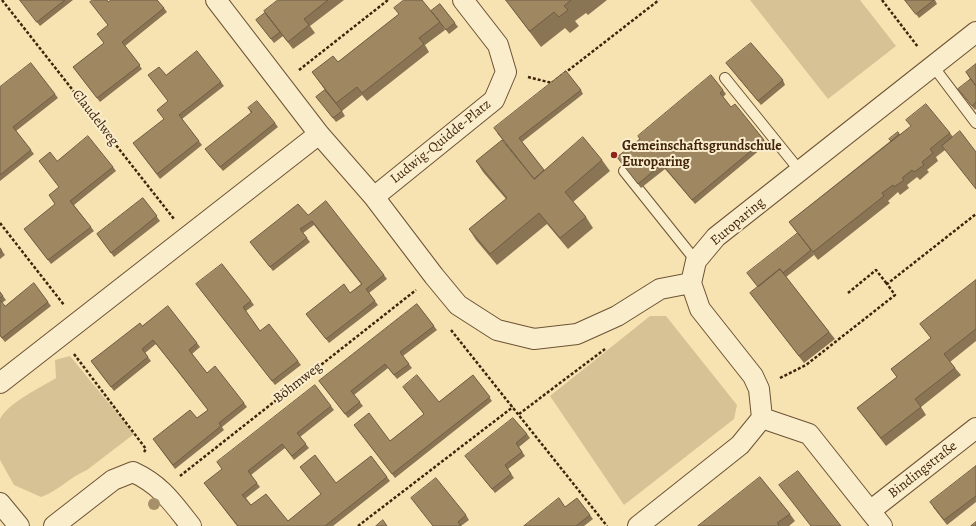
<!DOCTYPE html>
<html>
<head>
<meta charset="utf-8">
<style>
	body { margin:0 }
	canvas { display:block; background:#f6e3b1 }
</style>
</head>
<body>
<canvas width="976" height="526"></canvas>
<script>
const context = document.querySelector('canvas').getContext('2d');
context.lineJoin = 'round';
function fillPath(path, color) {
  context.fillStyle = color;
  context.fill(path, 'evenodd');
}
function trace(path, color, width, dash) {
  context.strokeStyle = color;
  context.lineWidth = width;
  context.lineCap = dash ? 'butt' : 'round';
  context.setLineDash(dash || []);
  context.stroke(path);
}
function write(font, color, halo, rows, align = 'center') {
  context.font = font + ' Alegreya,serif';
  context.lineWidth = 4;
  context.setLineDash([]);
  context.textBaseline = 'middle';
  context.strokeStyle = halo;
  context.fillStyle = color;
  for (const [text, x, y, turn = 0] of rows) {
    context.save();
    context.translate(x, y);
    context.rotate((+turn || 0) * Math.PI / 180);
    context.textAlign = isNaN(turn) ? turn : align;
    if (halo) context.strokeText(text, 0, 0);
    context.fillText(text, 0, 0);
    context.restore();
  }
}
fillPath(new Path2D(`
	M750 0H860L896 46 828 99Z
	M650 316H666L737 405 734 419 624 505 550 396Z
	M70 356 134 434 87 470C70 477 58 491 41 497L14 485 0 460V419C9 402 40 388 56 378L55 360Z`), '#d7c295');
const lane = new Path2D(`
	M933 66 976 123
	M725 78 800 171
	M624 171 696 261`);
const street = new Path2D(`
	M216 0 319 134 374 197 434 276 458 305 497 330 534 339 577 334 617 316 660 289 691 283
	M374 197 494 100 506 72 498 45 463 0
	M0 383 319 134
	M762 418 809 434 882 526
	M0 503 19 526
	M870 511 976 428
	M54 526 113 480 133 472C161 485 172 502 191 526
	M638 526 740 445 762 418 759 389 753 376 700 309 691 283 696 261 716 237 976 32`);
trace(lane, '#6e5335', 12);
trace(street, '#6e5335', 22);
trace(new Path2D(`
	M2 0 174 219
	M882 0 918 47
	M299 70 388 0
	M528 77 552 83 659 0
	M0 223 64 305
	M848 293 876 270 887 284
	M451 330 607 526
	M74 354 146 449 144 452
	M780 378 806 365 895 295 887 284 976 214
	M519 414 605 349
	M180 476 416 290
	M358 526 513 407`), '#41230c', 2.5, [3, 2]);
trace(lane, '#f9edcc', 10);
trace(street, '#f9edcc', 20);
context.fillStyle = '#a78f69';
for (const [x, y] of [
	[154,504]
]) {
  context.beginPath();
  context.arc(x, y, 6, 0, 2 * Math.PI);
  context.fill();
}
fillPath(new Path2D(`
	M20 0H73L40 26Z
	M278 0H344L310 26 315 33 293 49 282 35 283 36 274 43 256 20 265 13Z
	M506 0H607L588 15 586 13 575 21 579 26 570 33 565 28 541 47 516 14Z
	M905 0H935L937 4 919 18Z
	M108 2 164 8 167 12 125 46 142 69 100 102 73 67 104 43 108 25Z
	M440 4 458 27 449 34 443 26 445 30 425 45 429 52 367 101 362 95 342 111 345 116 336 122 316 97 325 90 312 72 338 62 399 14 431 11Z
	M726 63 783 80 785 85 761 105Z
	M976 64V109L975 110 961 93 970 79 966 72Z
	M166 75 221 82 224 86 182 119 202 145 160 179 136 147 164 119 168 101Z
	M0 87 55 94 58 98 16 131 34 154 0 181Z
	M581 90 583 94 522 142 544 170 602 160 610 171 573 202 586 217 593 228 568 249 547 224 497 265 476 240 469 229 506 199 483 172 476 161 534 179 497 133Z
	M723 90 726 94 723 97 731 107 764 140 767 144 695 204 665 169 641 188 617 157Z
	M248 108 275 123 278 127 223 171 208 153 251 113Z
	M950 133 953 137 945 150 936 157 938 161 927 170 929 172 920 180 917 177 907 185 909 188 900 195 898 192 888 201 890 203 818 260 805 243 814 255 786 277 835 339 804 363 750 293 758 287 798 234 789 222 899 134Z
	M57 161 113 167 116 171 74 205 94 231 51 264 27 233 55 204 59 187Z
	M143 198 160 221 114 257 97 234Z
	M308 215 384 275 387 279 369 293 378 305 329 343 306 314 350 293 361 284 314 225 303 233 310 242 273 271 253 246Z
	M0 248 5 255 0 259Z
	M976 280V341L950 362 961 375 921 407 926 415 886 446 857 408 897 377 891 369 931 338 920 324Z
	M199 288 251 301 254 305 246 311 260 331 298 361 301 365 275 385Z
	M0 292 6 300 2 303 5 306 48 302 51 306 5 342 0 336Z
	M417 304 437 330 403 356 412 368 397 379 388 368 354 395 363 406 348 418 319 381Z
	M142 326 197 343 200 347 192 354 207 373 244 403 247 407 222 427 224 430 175 469 156 443 197 418 208 410 156 344 145 353 151 361 114 391 94 365Z
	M473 375 492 401 395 478 357 429 390 441 424 414 403 387 439 402Z
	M331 406 334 410 300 437 309 448 294 460 285 448 251 475 260 487 246 498 251 505 288 521 371 456 390 481 333 526H237L207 487Z
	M527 434 530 438 519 447 525 456 508 469 514 478 495 493 468 460Z
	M976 466V502L947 525 933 507Z
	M565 507 590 515 593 519 584 526H524Z
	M790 514 795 521 789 526H698Z
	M466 515 469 520 461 526H433Z`), '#897454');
const building = new Path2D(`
	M20 0H65L37 22Z
	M93 0H107L108 2 111 0H157L164 8 122 42 140 65 97 98 73 67 104 43 97 34 108 25 90 2Z
	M278 0H328L304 19 309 25 288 42 264 11Z
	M404 0H422L440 22 419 38 424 44 403 61 362 93 357 87 336 103 312 72 333 56 338 62 399 14 394 8Z
	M506 0H571L564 6 568 10 559 17 554 12 530 31Z
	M905 0H934L916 14Z
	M440 4 455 23 446 30 431 11Z
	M265 13 280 32 271 39 256 20Z
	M751 43 783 80 758 101 726 63Z
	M197 51 221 82 179 115 199 141 157 174 133 143 164 119 157 110 168 101 148 75 159 67 166 75Z
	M31 63 55 94 13 127 31 150 0 175V87Z
	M976 64V86L966 72Z
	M566 71 581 90 519 138 544 170 534 179 494 128Z
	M711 75 723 90 720 93 731 107 735 104 764 140 692 200 662 164 638 184 617 157 640 139 638 136Z
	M971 79 976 86V102L972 106 958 89Z
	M325 90 342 111 333 118 316 97Z
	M257 101 275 123 220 167 205 149 252 112 248 108Z
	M926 104 950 133 930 149 933 153 922 162 924 165 914 172 912 170 902 178 904 180 894 187 893 185 882 193 884 196 813 252 789 222 911 126 906 120Z
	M960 131 976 152V189L942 146Z
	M898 132 899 134 891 141 889 139Z
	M88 136 113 167 70 201 91 227 48 260 24 229 55 204 49 195 59 187 39 161 50 152 57 161Z
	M583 137 602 160 565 192 586 217 560 238 539 213 490 254 469 229 507 198 476 161 502 140 534 179Z
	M143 198 157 216 111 253 97 234Z
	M326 201 384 275 366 289 375 301 326 339 306 314 344 284 350 293 362 284 312 221 300 229 307 238 270 267 250 242 298 204 308 215Z
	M798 233 811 250 783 273 780 269 758 287 747 273Z
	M0 248 2 251 0 253Z
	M222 264 251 301 243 307 260 331 269 324 298 361 272 381 196 284Z
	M780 269 829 332 799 356 750 293Z
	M976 280V329L944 354 955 368 915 399 921 407 881 438 857 408 897 377 891 369 931 338 920 324Z
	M34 283 48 302 2 338 0 335V300L5 306Z
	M0 292 3 296 0 298Z
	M417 304 434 326 400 352 409 364 394 375 385 364 351 391 360 402 345 414 319 381Z
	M168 306 197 343 189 350 207 373 215 366 244 403 219 423 221 426 173 465 153 439 190 410 197 418 208 410 181 375 153 340 142 349 148 357 111 387 91 361 140 323 142 326Z
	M417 375 439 402 473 375 490 397 392 474 354 425 369 413 390 441 424 414 403 387Z
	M315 385 331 406 297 433 306 444 292 456 282 444 248 471 257 483 242 495 251 505 266 494 288 521 321 494 300 467 315 455 336 483 371 456 387 477 325 526H238L204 483 222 469 217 462Z
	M513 418 527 434 516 443 522 452 505 465 511 474 492 489 465 456Z
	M976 466V496L944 520 930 502Z
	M798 471 841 526H811L779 485Z
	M760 477 790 514 777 523 779 525 778 526H698Z
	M436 478 466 515 458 522 461 526H433L411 498Z
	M559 498 565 507 577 498 590 515 576 526H524Z
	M383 520 387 526H376Z
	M976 522V526H971Z`);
fillPath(building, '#9f8762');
trace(building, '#6f5e45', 1);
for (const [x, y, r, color] of [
	[614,155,4,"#8f2418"]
]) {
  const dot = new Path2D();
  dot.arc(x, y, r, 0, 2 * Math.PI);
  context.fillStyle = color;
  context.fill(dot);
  trace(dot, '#f9edcc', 1.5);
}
write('14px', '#41230c', '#f9edcc', [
	["Claudelweg",95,118,52],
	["Ludwig-Quidde-Platz",441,142,-39],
	["Europaring",738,222,-40],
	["Böhmweg",298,383,-38],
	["Bindingstraße",923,470,-38]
]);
write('bold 14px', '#41230c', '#f9edcc', [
	["Gemeinschaftsgrundschule",622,147],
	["Europaring",622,163]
], 'left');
</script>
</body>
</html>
